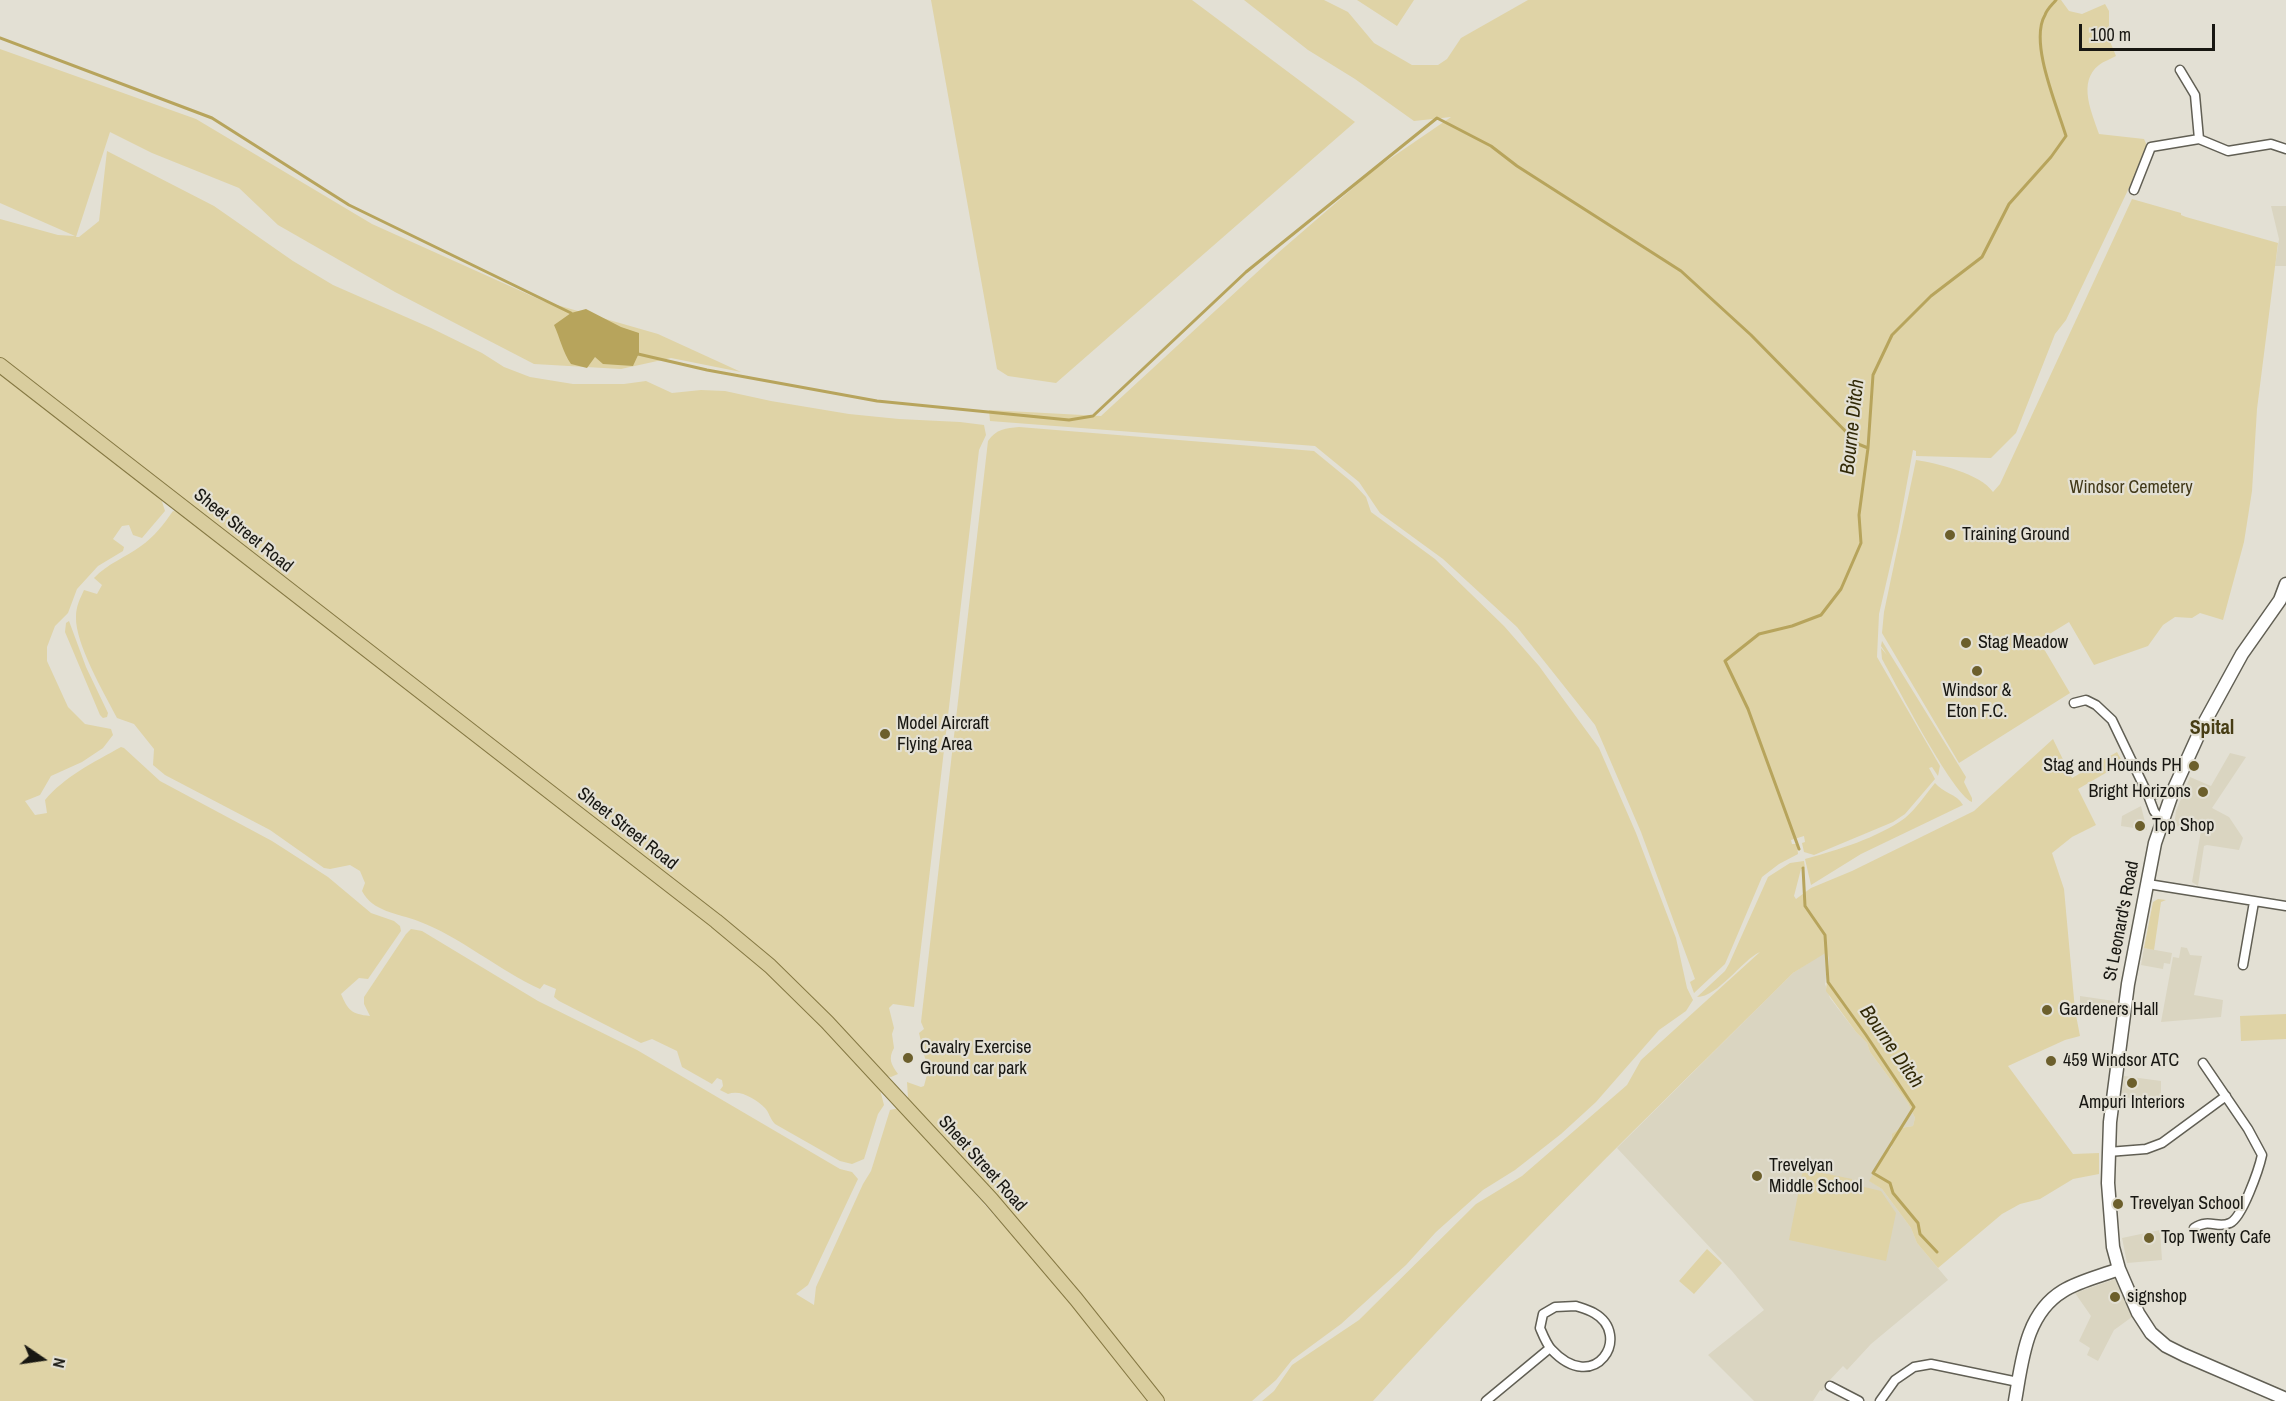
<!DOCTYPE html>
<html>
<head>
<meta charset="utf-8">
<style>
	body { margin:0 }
	#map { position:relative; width:2286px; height:1401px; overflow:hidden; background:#e3e0d4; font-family:"Archivo Narrow",sans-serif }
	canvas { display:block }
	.north { position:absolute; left:12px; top:1329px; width:60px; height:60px; -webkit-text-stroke:4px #e3e0d4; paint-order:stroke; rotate:103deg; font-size:16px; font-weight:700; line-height:24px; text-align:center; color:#181712 }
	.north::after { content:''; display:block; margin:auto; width:21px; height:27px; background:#181712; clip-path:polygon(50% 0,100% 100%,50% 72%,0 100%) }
	.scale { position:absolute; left:2079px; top:24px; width:136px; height:27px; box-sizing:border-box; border:3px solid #181712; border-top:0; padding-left:8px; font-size:18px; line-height:21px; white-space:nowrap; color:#181712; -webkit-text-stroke:4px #e3e0d4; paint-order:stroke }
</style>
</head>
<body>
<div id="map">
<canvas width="2286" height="1401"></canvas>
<div class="north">N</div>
<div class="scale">100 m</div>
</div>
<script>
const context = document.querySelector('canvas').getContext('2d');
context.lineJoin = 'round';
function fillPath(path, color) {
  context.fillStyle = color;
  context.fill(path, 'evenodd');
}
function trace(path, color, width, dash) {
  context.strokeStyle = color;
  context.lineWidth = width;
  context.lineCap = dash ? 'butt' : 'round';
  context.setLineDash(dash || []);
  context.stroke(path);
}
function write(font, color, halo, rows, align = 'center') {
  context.font = font + ' "Archivo Narrow",sans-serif';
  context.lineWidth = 4.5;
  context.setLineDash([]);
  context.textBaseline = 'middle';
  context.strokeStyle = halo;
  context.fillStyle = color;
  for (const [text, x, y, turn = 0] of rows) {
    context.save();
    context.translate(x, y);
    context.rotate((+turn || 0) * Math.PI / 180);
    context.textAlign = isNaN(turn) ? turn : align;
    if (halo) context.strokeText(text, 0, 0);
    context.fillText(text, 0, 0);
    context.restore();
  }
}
fillPath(new Path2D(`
	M2271 206H2286V266H2275L2279 239Z
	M2230 753 2246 757 2212 808 2229 817 2243 838 2239 850 2207 845 2204 846 2198 886 2192 882 2201 831 2174 826 2176 811 2190 777 2211 786Z
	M2141 806 2147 830 2121 826 2122 816Z
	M2181 947 2187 948 2190 955 2202 956 2194 995 2223 1000 2221 1017 2161 1022 2173 957 2179 958Z
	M2144 948 2172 953 2170 964 2164 963 2163 969 2141 965Z
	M1827 951 1829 959 1825 984 1830 998 1856 1032 1867 1043 1870 1052 1908 1103 1915 1118 1913 1126 1901 1128 1892 1147 1885 1154 1870 1181 1882 1189 1911 1228 1917 1243 1948 1280 1871 1344 1847 1370 1843 1366 1828 1382 1822 1391 1820 1390 1813 1401H1754L1708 1355 1764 1310 1732 1271 1617 1148 1793 973Z
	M2080 996 2114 1001 2113 1010 2103 1008 2102 1012 2086 1014 2082 1012 2080 1008Z
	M2124 1076 2161 1081V1101L2121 1097Z
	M2160 1230 2162 1260 2127 1263 2122 1238Z
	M2115 1279 2132 1317 2114 1330 2098 1361 2087 1355 2090 1348 2079 1341 2091 1316 2075 1293Z`), '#dad5c1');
fillPath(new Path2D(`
	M931 0H1192L1355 122 1056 383 1008 376 997 369Z
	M1244 0H1324L1348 12 1374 43 1412 65H1438L1447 59 1461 38 1528 0H2061L2069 11 2082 14 2105 4 2109 11V39L2116 56C2111 59 2104 61 2099 65 2077 82 2092 113 2099 134L2144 139 2148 148 2066 320 2055 334 2016 433 1991 458 1916 456V451L1913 450 1898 532 1879 614 1877 657 1940 766 1938 776 1932 767 1929 768 1935 779 1905 814 1893 822 1814 855 1804 852 1802 843 1805 842 1804 836 1791 840 1792 844H1797L1798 854 1779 864 1762 877 1725 964 1694 993 1690 982 1695 979 1641 832 1595 725 1517 627 1443 559 1380 513 1359 482 1315 446 990 421 989 410 1101 416 1279 252 1375 169 1451 117 1414 121 1355 79 1308 50Z
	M1357 0H1414L1397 26Z
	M0 49 196 119 372 224 543 301 658 334 741 372 671 358 621 369 534 364 395 292 278 225 239 188 152 153 110 132 76 237H79L99 221 107 151 214 206 293 261 333 285 431 328 482 353 504 367 530 377 573 384H624L646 381 672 393 701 390 725 391 771 401 849 414 899 419 960 422 984 425 986 435 979 450 914 1007 893 1004 889 1008 894 1028 892 1034 894 1048C888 1059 891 1064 898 1074L891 1077 886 1076 827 1014 290 582 0 357V219L58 235 75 236 0 203Z
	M2132 199 2181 213V215L2186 217 2278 243 2257 409 2252 491 2244 542 2223 620 2200 613 2192 618 2175 617 2163 625 2148 646 2094 665 2069 622 2043 638 2044 649 2070 693 1959 763 1882 633 1884 612 1916 460C1937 463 1981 474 1993 492L2000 484Z
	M0 369 160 495 165 511 142 538 133 535 129 525 122 526 113 539 124 547 123 551 98 566 77 589 68 613 55 626 47 647V661L68 707 85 724 111 729 113 735 103 748 82 762 51 776 40 795 25 801 35 815 47 813 45 800C64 777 94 762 121 747L124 748 160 781 272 841 328 877 371 913 394 921 400 926 401 931 368 979 359 978 341 994C348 1010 351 1014 370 1016L364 1004V997L406 934 411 929 422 931 538 1001 637 1050 840 1169 852 1172 858 1179 808 1285 796 1294 814 1305 816 1287 863 1184 871 1171 890 1110 899 1108 1078 1310 1151 1401H0Z
	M1019 427 1314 451 1353 483 1366 497 1371 512 1435 559 1504 626 1539 666 1599 748 1636 833 1676 938 1687 988 1693 1000 1686 1011 1659 1030 1596 1102 1561 1134 1515 1170 1483 1190 1436 1232 1406 1265 1341 1324 1292 1360 1276 1380 1252 1401H1164L1117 1339 908 1098 907 1082 921 1087 924 1086 928 1071 919 1033 924 1029 921 1022 988 441C996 429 1006 428 1019 427Z
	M173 511 186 513 748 952 878 1082 884 1105 878 1114 864 1159 852 1164 840 1161 775 1124C770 1119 769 1112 765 1108 756 1099 740 1089 728 1094L720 1090 723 1086 722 1080 717 1078 712 1084 682 1067 677 1051 652 1039 641 1043 559 1001 554 997 556 989 544 984 540 989C498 970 461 937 418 921 397 913 373 912 362 891L365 883 360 871 350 865 330 869 324 868 270 830 165 775 153 765 154 749 134 724 117 718C104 693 75 643 76 617 76 606 80 599 84 590L97 594 102 585 94 578C107 564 126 557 141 546 154 537 164 524 173 511Z
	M69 621 86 667 108 713 107 717 103 718 100 715 65 632 66 623Z
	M1882 641 1966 777 1964 782 1972 798V802C1952 794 1896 684 1882 659L1881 648 1887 655 1881 646Z
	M2053 739 2072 778 2117 752 2123 763 2078 789 2096 825 2072 837 2052 853 2064 889 2075 1010 2080 1036 2065 1040 2008 1066 2073 1154 2099 1153V1174L2073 1179 2040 1199 2020 1204 2002 1214 1938 1268 1917 1243 1911 1228 1882 1189 1869 1181 1885 1154 1892 1147V1134L1901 1128 1913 1126 1915 1118 1908 1103 1870 1052 1867 1043 1856 1032 1826 991 1829 959 1827 952 1793 973C1651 1114 1507 1253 1373 1401H1262L1274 1391 1292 1365 1359 1320 1476 1204 1522 1176 1627 1085 1641 1060 1760 952C1742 960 1718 997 1697 997L1725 971 1729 964 1768 877 1790 863 1804 861 1805 868 1801 869 1794 896 1796 899 1811 888 1852 871 1974 811Z
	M1935 783C1943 793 1957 794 1963 805L1861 854 1811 885 1805 859C1838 850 1877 838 1905 818 1916 809 1926 794 1935 783Z
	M2158 899 2166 900 2161 902 2154 950 2144 948 2153 902Z
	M2286 1014V1039L2241 1041 2240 1016Z
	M1803 1169 1852 1179V1184L1881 1191 1896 1213 1886 1261 1789 1240Z
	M1707 1249 1722 1263 1694 1294 1679 1281Z`), '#dfd3a6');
fillPath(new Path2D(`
	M586 309 621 327 639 333V353L633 366 603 364 595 357 587 368 571 364C563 353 560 338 554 325L571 313Z`), '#b7a45c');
trace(new Path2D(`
	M0 38 212 118 349 205 571 313
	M638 354 707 370 877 401 1069 420 1093 416 1246 272 1437 118 1491 146 1517 166 1681 271 1751 335 1858 444 1868 448
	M1799 849 1748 709 1725 661 1759 634 1792 626 1821 615 1841 589 1861 543 1859 515 1868 448 1873 375 1892 335 1931 296 1982 257 2009 204 2051 157 2066 136C2057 106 2029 42 2045 15 2047 9 2052 5 2056 0
	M1803 868 1805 906 1825 935 1828 982 1866 1035 1914 1107 1873 1173 1890 1183 1893 1193 1918 1223 1920 1234 1937 1252`), '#b7a45c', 3);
const street = new Path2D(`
	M2180 70 2195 95 2199 139 2228 151 2271 144 2286 149
	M2134 190 2151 147 2199 139
	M2074 703 2086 700 2096 705 2112 720 2148 795 2173 791
	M2148 795 2154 811 2162 822
	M2148 884 2286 906
	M2243 965 2254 902
	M2108 1152 2146 1149 2162 1143 2226 1096
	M2194 1228C2209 1218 2218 1229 2230 1223 2242 1218 2259 1169 2262 1155L2248 1129 2203 1063
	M1576 1306C1582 1308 1589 1310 1594 1313 1633 1335 1595 1397 1551 1349 1546 1343 1543 1335 1540 1328L1543 1314 1555 1307Z
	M1830 1386 1859 1401
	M1486 1401 1550 1348
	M1880 1401 1895 1380 1914 1367 1931 1364 2018 1382`);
const secondary = new Path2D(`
	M2286 584 2280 600 2242 654 2202 727 2173 791 2155 843 2128 984 2110 1122 2108 1183 2113 1247 2119 1269 2138 1313 2151 1333 2166 1346 2184 1355 2286 1399
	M2015 1401C2022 1362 2025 1314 2063 1291 2079 1281 2101 1276 2119 1269`);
const primary = new Path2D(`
	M0 365 716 921 770 966 827 1022 991 1199 1076 1299 1157 1401`);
trace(street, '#615f54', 11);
trace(secondary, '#615f54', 15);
trace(primary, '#857843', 16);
trace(street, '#fff', 8);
trace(secondary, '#fff', 12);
trace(primary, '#d9cd9e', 14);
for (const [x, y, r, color] of [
	[1950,535,6,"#6c5f2c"],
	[1966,643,6,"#6c5f2c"],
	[1977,671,6,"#6c5f2c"],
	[885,734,6,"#6c5f2c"],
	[2194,766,6,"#6c5f2c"],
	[2203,792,6,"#6c5f2c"],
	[2140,826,6,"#6c5f2c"],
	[2047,1010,6,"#6c5f2c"],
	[908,1058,6,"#6c5f2c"],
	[2051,1061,6,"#6c5f2c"],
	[2132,1083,6,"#6c5f2c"],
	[1757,1176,6,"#6c5f2c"],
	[2118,1204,6,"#6c5f2c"],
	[2149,1238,6,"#6c5f2c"],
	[2115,1297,6,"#6c5f2c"]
]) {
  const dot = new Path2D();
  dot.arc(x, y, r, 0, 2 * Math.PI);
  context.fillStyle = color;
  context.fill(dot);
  trace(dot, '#e3e0d4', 2);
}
write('18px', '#413818', '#e3e0d4', [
	["Windsor Cemetery",2131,488]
]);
write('18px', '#181712', '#e3e0d4', [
	["Sheet Street Road",243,531,39],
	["Sheet Street Road",627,829,38],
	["St Leonard's Road",2122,921,-79],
	["Sheet Street Road",982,1164,48]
]);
write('18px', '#181712', '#e3e0d4', [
	["Training Ground",1962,535],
	["Stag Meadow",1978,643],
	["Windsor &",1977,691,"center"],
	["Eton F.C.",1977,712,"center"],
	["Model Aircraft",897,724],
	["Flying Area",897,745],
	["Stag and Hounds PH",2182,766,"right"],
	["Bright Horizons",2191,792,"right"],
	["Top Shop",2152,826],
	["Gardeners Hall",2059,1010],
	["Cavalry Exercise",920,1048],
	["Ground car park",920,1069],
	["459 Windsor ATC",2063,1061],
	["Ampuri Interiors",2132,1103,"center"],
	["Trevelyan",1769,1166],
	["Middle School",1769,1187],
	["Trevelyan School",2130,1204],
	["Top Twenty Cafe",2161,1238],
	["signshop",2127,1297]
], 'left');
write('italic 20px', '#312907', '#e3e0d4', [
	["Bourne Ditch",1853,427,-84],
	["Bourne Ditch",1891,1047,55]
]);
write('bold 20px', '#473d14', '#e3e0d4', [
	["Spital",2212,729]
]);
</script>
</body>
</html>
